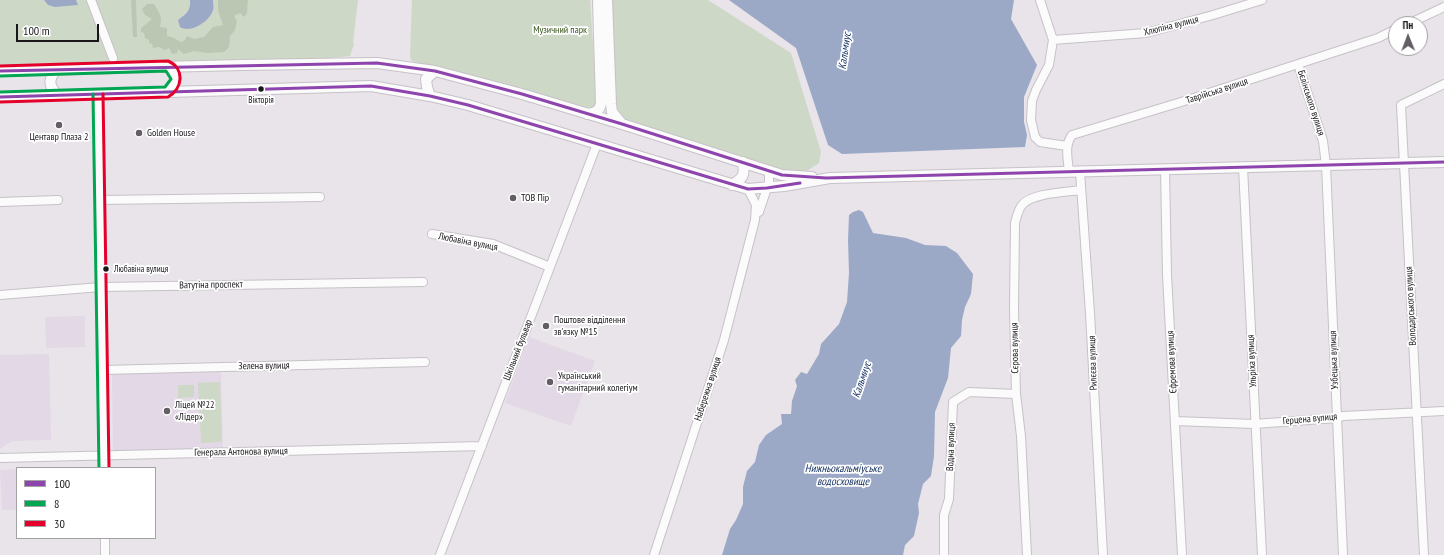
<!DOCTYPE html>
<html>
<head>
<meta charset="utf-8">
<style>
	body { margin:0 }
	#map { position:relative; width:1444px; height:555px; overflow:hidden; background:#e9e3ea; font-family:"PT Sans Narrow",sans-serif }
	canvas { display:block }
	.legend { position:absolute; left:16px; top:467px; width:140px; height:72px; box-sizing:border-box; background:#fff; border:1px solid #a3a2a3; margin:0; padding:5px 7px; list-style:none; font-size:12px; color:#19161a }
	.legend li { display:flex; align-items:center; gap:8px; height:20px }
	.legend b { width:20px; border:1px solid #a3a2a3 }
	.north { position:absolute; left:1388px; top:16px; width:40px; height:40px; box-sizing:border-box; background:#fff; border:1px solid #a3a2a3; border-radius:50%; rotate:359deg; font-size:11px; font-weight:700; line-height:16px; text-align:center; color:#19161a }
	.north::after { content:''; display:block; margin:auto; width:14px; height:18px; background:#625e63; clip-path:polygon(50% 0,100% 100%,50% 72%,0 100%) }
	.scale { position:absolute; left:16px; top:24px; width:83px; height:18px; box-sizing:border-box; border:2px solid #19161a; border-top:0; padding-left:5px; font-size:12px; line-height:14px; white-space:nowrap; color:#19161a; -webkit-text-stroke:3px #fff; paint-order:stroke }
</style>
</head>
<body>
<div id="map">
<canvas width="1444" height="555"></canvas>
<ul class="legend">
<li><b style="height:5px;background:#8e44ad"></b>100</li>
<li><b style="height:5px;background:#00a651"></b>8</li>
<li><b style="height:5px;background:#e4002b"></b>30</li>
</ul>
<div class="north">Пн</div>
<div class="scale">100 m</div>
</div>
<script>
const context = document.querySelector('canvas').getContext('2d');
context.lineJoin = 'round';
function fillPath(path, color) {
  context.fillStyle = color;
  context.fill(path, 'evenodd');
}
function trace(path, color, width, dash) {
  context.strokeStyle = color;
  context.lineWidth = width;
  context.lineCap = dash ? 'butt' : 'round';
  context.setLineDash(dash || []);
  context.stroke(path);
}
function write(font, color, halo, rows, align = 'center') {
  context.font = font + ' "PT Sans Narrow",sans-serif';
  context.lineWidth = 3.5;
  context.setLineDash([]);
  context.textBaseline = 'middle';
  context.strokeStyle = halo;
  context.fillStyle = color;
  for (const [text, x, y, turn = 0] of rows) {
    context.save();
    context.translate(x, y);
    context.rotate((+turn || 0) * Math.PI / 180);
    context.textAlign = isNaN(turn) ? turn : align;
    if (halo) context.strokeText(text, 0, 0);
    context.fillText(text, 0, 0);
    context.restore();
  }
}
fillPath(new Path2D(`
	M85 316V347L46 348 45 317Z
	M529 337 595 361 571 426 505 403Z
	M49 354 51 440 12 441 0 449V355Z
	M221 370 223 450 113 453 112 373Z
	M17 469V510H2L0 470Z`), '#e3d8e6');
fillPath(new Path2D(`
	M0 0H358L353 43 354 44 350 56 321 59 0 67Z
	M412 0H590L597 103 595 106 590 108 412 61 410 57Z
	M611 0H708L791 53 821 152 819 163 808 170 794 173 717 151 619 117 616 112Z
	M220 382 222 442 201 443 198 383Z
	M178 385H194V397L178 398Z`), '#ced8c6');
fillPath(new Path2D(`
	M131 0H136L137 37H133Z
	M218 0H248L247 13 244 17 240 13 234 16 237 21 235 30 230 36 229 47 224 52 207 53 194 51 184 54 178 49 177 53 172 54 169 48 165 50 159 47 153 48 152 44 149 43V40L145 38 144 33 141 32V28L152 19 145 15 142 9 147 4H154C159 12 163 17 160 27L167 28V36L174 38 181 42 185 40 187 36 194 39 204 37 213 27 223 25 218 11Z`), '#bcc7b3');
fillPath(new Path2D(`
	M44 0H76L78 5 55 7 48 5Z
	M190 0H213C213 3 214 7 213 10 210 21 191 34 180 27L178 20C186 14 191 11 190 0Z
	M729 0H1014L1011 19 1037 65 1024 97V122L1027 135 1025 147 842 154 828 145 796 48Z
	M859 210 863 212 873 233 906 238 925 245 946 246 957 253 973 274 971 294 965 307 962 320 961 336 951 348 948 378 935 412 934 456 931 476 923 484 918 504 919 513 914 536 905 545 903 555H722L730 529 736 520 743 504V487L747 471 755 462 759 445 766 435 782 424 781 414H791L792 401 797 386 795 380 801 372 807 374 819 354 821 344 839 324 847 302 849 273 848 240 849 215 853 212Z`), '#9ba9c6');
const minor = new Path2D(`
	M91 0 113 58
	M1040 0 1053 40 1049 65 1036 90 1032 101 1031 120 1035 137 1040 142 1067 146
	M1408 24 1444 7
	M1053 40 1146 33 1213 15 1262 0
	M1298 64 1323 141 1326 165 1343 555
	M98 94 104 468
	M1243 167 1262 555
	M1165 169 1167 275 1182 555
	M1069 172C1068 159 1064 146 1072 135L1178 103 1378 38 1396 29
	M1080 172 1090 313 1103 555
	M100 200 320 197
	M0 202 58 200
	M759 212 769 182V170
	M432 234 493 244 550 267
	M0 295 101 287 423 282
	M103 370 425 362
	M1175 421 1254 424 1337 418 1343 416 1444 411
	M0 458 482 446
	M105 538V555
	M440 555 597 144
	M654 555 724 340 755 220 756 205 748 189
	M944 555V515L949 499 953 402 969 392 1016 394
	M1027 555 1021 436 1016 394 1014 309 1015 223C1017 216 1018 210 1022 205 1031 193 1067 192 1081 190
	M1424 555 1401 105 1444 84`);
const major = new Path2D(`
	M607 0 611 104 612 112 622 124
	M57 69C48 79 48 86 58 95
	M0 71 241 65 377 63 435 71 522 94 622 124 782 175 812 177
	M167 92C178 83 179 76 168 66
	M430 96 427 87 426 79 435 71
	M0 97 371 86 430 96 468 105 748 189 784 186 830 178 1444 162
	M587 114C594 113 599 112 601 104L598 0
	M732 185C743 178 745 176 743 162`);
trace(minor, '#c6c2c7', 10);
trace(major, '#c6c2c7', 12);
trace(minor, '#fcfbfc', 8);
trace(major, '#fcfbfc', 10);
trace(new Path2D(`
	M0 71 377 63 435 71 522 94 622 124 782 175 826 178 1444 162
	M0 97 371 86 430 96 468 105 748 189 767 188 800 183`), '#8e44ad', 3);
trace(new Path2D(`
	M0 92 165 87 171 79 166 71 0 76
	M93 94 99 468`), '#00a651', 3);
trace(new Path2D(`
	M0 66 168 61C185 68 183 89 168 97L0 102
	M103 94 109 468`), '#e4002b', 3);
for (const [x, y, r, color] of [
	[261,89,3.5,"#19161a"],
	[59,125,4,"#625e63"],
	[139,133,4,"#625e63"],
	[513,198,4,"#625e63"],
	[106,269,3.5,"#19161a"],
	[546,326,4,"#625e63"],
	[550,382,4,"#625e63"],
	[167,411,4,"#625e63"]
]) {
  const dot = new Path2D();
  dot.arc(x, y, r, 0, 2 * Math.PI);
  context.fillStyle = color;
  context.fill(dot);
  trace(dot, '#fff', 1.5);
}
write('9px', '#19161a', '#fff', [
	["Вікторія",261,100],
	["Любавіна вулиця",114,269,"left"]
]);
write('10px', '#19161a', '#fff', [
	["Хлюпіна вулиця",1171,26,-14],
	["Таврійська вулиця",1217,91,-18],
	["Бєлінського вулиця",1311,103,72],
	["Любавіна вулиця",468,242,11],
	["Ватутіна проспект",211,285,-1],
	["Володарського вулиця",1411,306,-93],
	["Сєрова вулиця",1015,348,-91],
	["Шкільний бульвар",518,350,-69],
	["Узбецька вулиця",1334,360,-92],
	["Ульріха вулиця",1252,361,-93],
	["Єфремова вулиця",1172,362,-93],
	["Рилєєва вулиця",1093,363,-92],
	["Зелена вулиця",264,366,-1],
	["Набережна вулиця",708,389,-72],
	["Герцена вулиця",1310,419,-5],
	["Водна вулиця",951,447,-88],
	["Генерала Антонова вулиця",241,452,-1]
]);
write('10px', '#365418', '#fff', [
	["Музичний парк",560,30]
]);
write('10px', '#19161a', '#fff', [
	["Golden House",147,133],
	["Центавр Плаза 2",59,137,"center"],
	["ТОВ Пір",521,198],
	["Поштове відділення",554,320],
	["зв'язку №15",554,332],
	["Український",558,376],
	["гуманітарний колегіум",558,388],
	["Ліцей №22",175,405],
	["«Лідер»",175,417]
], 'left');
write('italic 11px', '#193566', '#fff', [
	["Кальмиус",845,51,-82],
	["Кальмиус",862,380,-71],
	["Нижньокальміуське",843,469],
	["водосховище",843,482]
]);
</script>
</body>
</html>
